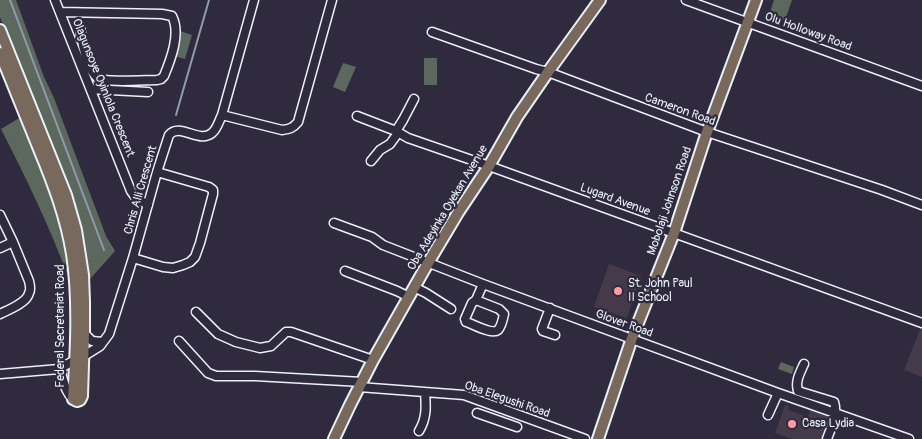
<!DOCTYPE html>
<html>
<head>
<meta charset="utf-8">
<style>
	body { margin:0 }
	canvas { display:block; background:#2f2a3d }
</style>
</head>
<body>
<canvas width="922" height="439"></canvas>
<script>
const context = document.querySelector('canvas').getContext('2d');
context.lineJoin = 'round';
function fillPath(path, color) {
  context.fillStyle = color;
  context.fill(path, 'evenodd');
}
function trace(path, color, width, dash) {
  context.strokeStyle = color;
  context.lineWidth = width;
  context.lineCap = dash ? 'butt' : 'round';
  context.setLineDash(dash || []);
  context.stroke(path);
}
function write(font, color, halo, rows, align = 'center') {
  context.font = font + ' Pangolin,sans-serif';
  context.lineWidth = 4.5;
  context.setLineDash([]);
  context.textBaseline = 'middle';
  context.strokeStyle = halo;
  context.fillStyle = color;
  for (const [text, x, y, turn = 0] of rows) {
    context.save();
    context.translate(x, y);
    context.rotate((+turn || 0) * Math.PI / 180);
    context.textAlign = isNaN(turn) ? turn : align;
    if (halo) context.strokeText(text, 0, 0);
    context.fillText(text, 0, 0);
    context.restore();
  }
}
fillPath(new Path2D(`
	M609 264 641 276 627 318 594 307Z
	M921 327H922V377L904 370Z
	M785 405 789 406 788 410 808 417 810 410 830 417V419L832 420 825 439H793L775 433Z`), '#453a4a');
fillPath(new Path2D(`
	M0 0H16L44 77 54 98 106 236 115 251 90 279H69C50 227 26 178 1 129L36 108 0 17Z
	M774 0H792L785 20 769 15Z
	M180 31 192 35 185 59 174 56Z
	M424 58H437V85H424Z
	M343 63 356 67 345 92 333 87Z
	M781 362 794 367 792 374 778 369Z`), '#5c685d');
trace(new Path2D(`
	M10 0 104 250
	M176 115 209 0`), '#8d9cad', 2);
const minor = new Path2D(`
	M55 0 131 191 136 198 148 205
	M686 0 922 86
	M60 12 162 14 172 16C181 33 171 59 164 76L161 79 157 80C145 80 106 83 98 78 87 71 81 39 80 26
	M432 32 536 69 548 72 707 132 882 190 922 205
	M91 89 148 92
	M222 115 282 130C290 129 293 128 298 122L332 0
	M357 116 396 131 408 138 489 166 922 323
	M396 131 403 120 414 99
	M371 161 380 150 390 144 398 133
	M0 215 13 242 29 281C30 285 31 290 29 293 27 303 8 310 0 314
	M334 223 372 237 383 245 483 284 778 393 909 439
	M0 248 13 242
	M133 258 163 267 173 268 183 265 190 262 195 257 200 243 213 194V190L209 187 157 172
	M345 271 397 291 409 297
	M414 287 426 293 451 309
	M476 300 499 309 504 314C503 319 501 327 498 330 492 335 473 324 466 322L465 319 472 303 476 300 483 284
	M550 308 542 329 543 331 555 335
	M196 312 218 334 236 342 260 348 271 346 286 332H291L373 360
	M84 333 92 341 102 342
	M179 341 208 373 216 376H255L362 382
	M84 356 100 346 109 334 133 258 157 172 169 135C180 122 199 144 212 133 217 129 219 121 222 115L254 0
	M804 364C800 373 795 381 798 391L834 402C838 414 831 428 827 439
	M59 369C64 379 64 391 73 399
	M0 374 59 369 75 360
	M359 387 464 395 585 439
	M477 413 517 427
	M768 415 778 393
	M419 431C427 418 426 406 425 392`);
const major = new Path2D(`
	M0 30 66 195 76 230 83 275 84 302V333L82 396 80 400 77 401 73 399C76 353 79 299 72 254 66 217 53 183 39 149 26 117 13 85 0 53
	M334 439 350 405 373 360 428 263 459 211 489 166 517 117 548 72 600 0
	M598 439 632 338 674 233 707 132 756 0`);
trace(minor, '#e8f1f8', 11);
trace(major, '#e8f1f8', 14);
trace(minor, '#2f2a3d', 8);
trace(major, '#78695c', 10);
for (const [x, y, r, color] of [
	[618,291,5,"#ff9aa2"],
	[792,424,5,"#ff9aa2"]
]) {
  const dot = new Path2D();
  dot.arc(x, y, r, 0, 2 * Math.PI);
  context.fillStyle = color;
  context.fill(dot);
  trace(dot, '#2f2a3d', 2);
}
write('12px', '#e8f1f8', '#2f2a3d', [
	["Olu Holloway Road",808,32,20],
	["Olagunsoye Oyinlola Crescent",103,88,68],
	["Cameron Road",680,110,20],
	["Chris Alli Crescent",141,190,-74],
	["Lugard Avenue",615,200,20],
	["Mobolaji Johnson Road",670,201,-71],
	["Oba Adeyinka Oyekan Avenue",448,208,-59],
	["Glover Road",624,324,20],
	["Federal Secretariat Road",61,326,-90],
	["Oba Elegushi Road",507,400,19]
]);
write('12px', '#e8f1f8', '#2f2a3d', [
	["St. John Paul",628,284],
	["II School",628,298],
	["Casa Lydia",802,424]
], 'left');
</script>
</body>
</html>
